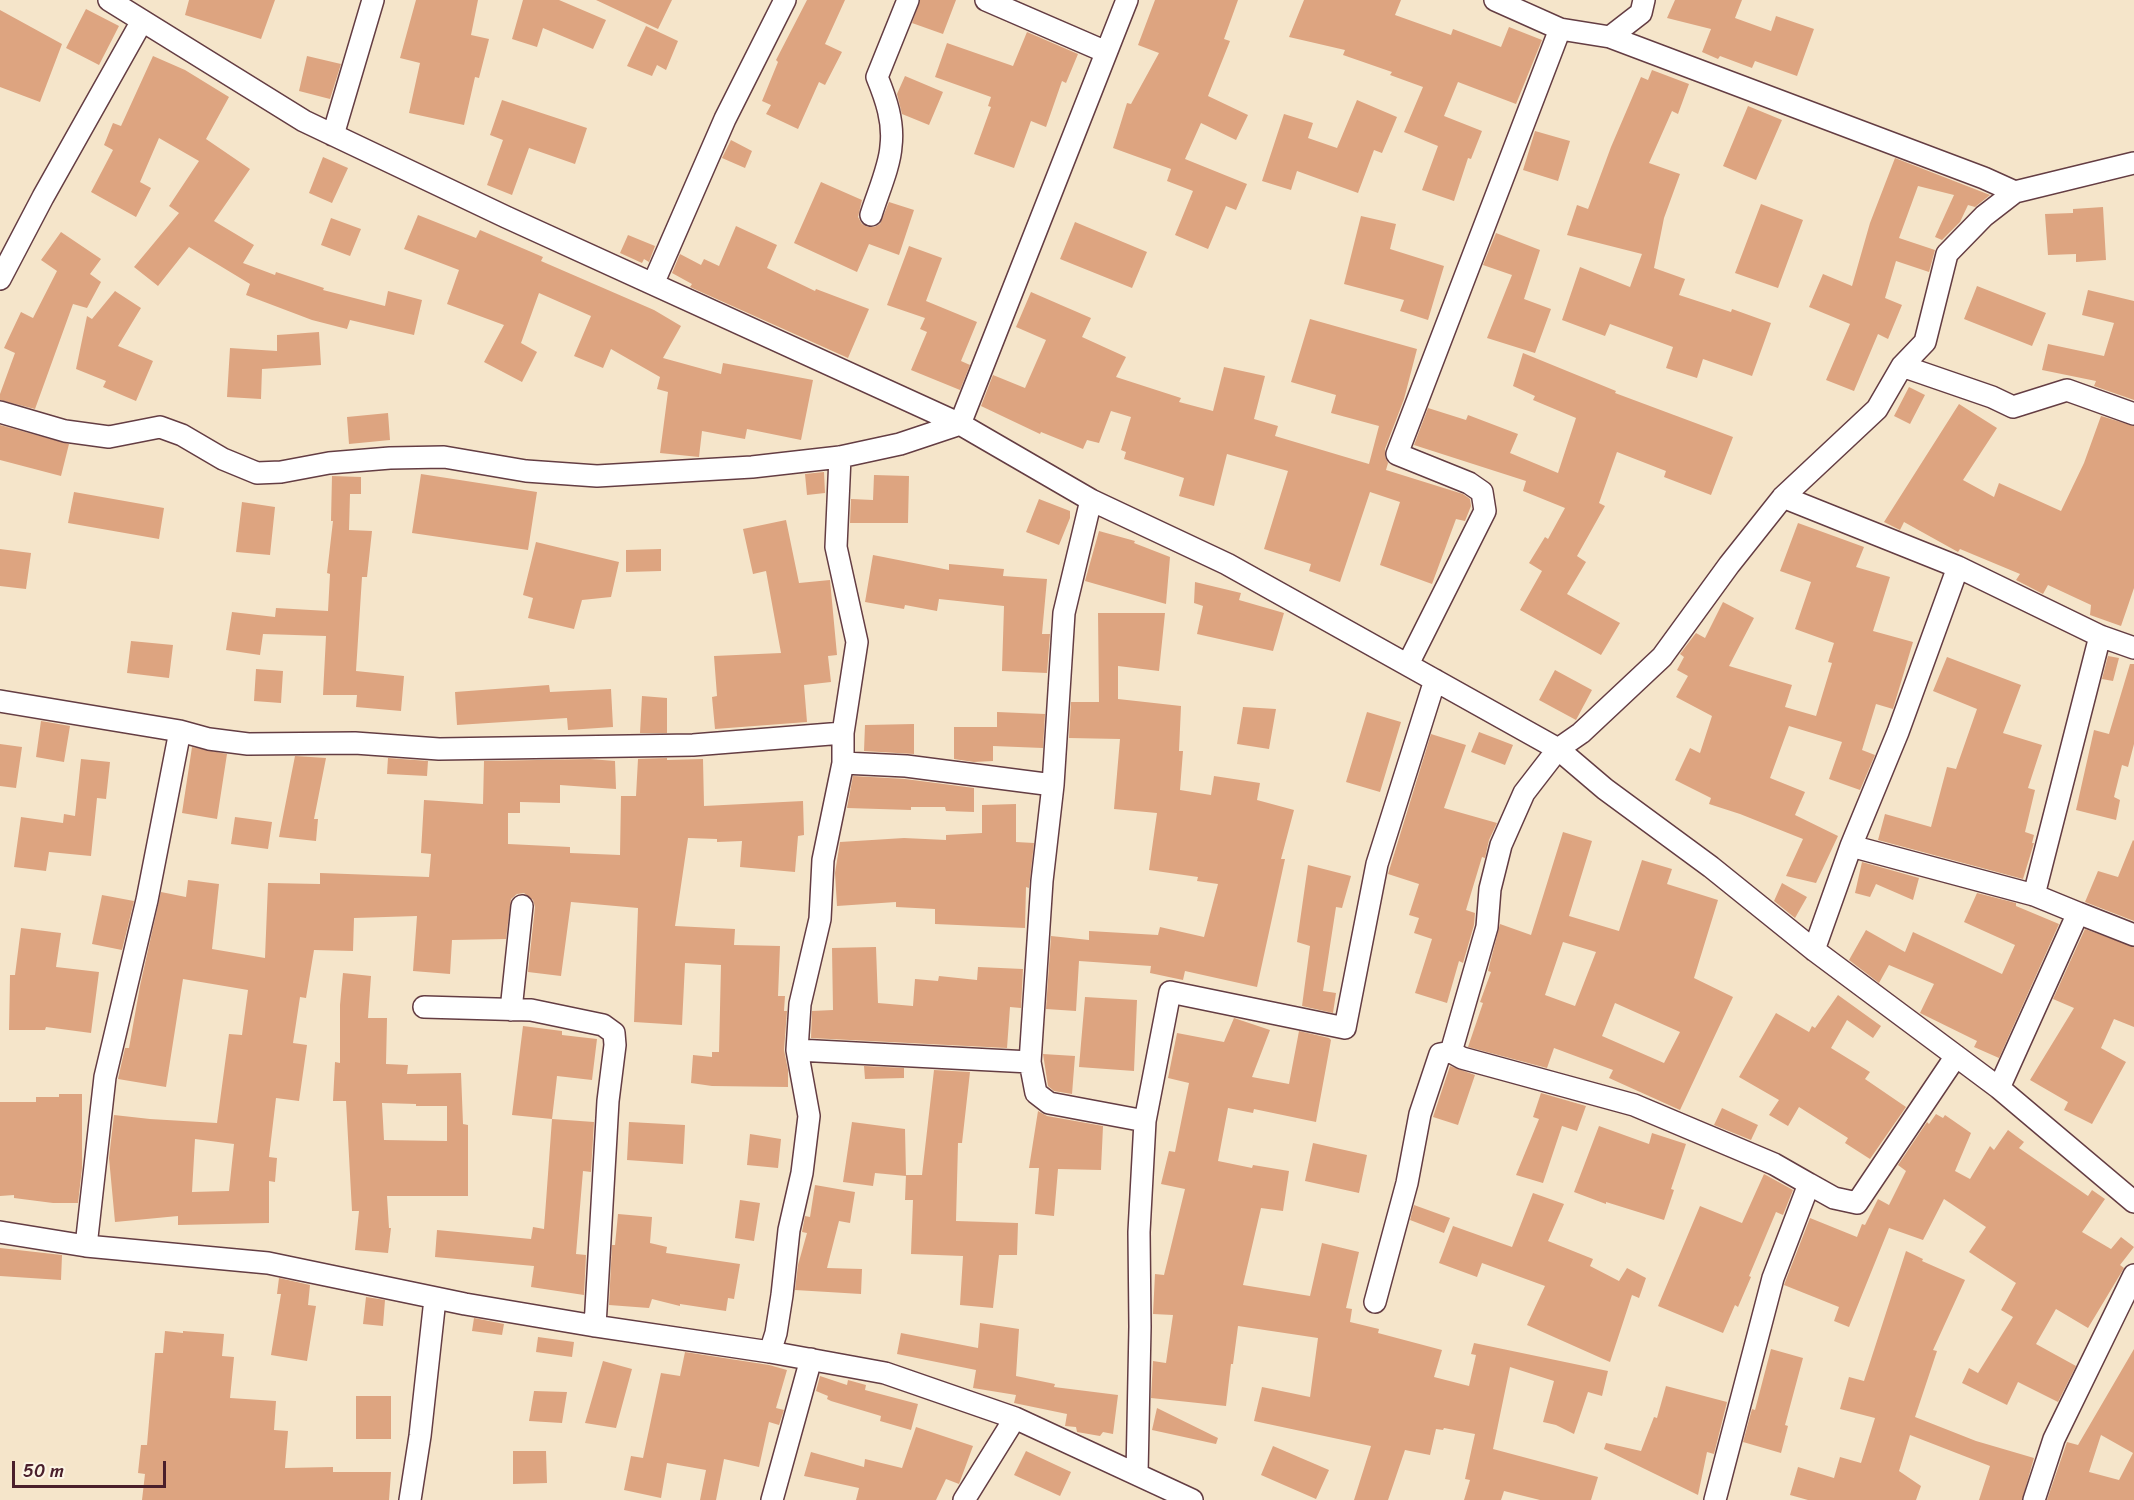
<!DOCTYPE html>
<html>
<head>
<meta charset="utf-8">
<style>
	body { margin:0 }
	#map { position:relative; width:2134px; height:1500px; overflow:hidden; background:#f5e5ca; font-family:Sriracha,sans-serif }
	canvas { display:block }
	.scale { position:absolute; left:12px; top:1461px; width:154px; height:27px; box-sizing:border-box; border:3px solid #4a1f2b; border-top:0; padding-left:8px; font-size:18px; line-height:21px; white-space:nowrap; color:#4a1f2b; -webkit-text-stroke:4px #fcf5e5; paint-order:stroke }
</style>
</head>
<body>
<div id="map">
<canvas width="2134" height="1500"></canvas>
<div class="scale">50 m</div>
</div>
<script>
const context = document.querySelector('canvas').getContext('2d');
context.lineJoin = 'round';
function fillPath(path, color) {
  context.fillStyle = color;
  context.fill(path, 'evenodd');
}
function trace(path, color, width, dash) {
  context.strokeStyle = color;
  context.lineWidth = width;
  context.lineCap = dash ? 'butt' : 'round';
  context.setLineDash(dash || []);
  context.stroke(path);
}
fillPath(new Path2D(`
	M189 0H275L261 39 185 15Z
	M416 0H478L471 35 489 39 479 78 475 77 464 125 409 113 420 63 400 58Z
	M523 0H559L606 20 593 49 543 28 537 47 512 39Z
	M596 0H672L658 29Z
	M807 0H845L825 44 842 52 825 85 819 82 798 129 766 114 771 105 762 101 778 62 776 60Z
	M920 0H956L943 34 912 23Z
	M1155 0H1238L1224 39 1230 41 1208 96 1248 115 1236 140 1201 123 1185 159 1247 184 1236 210 1226 206 1208 249 1175 235 1193 191 1167 181 1171 169 1113 148 1127 103 1131 104 1159 53 1138 45Z
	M1304 0H1401L1395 15 1451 35 1453 29 1501 47 1509 27 1542 40 1516 104 1458 82 1444 116 1482 131 1471 159 1468 158 1454 201 1422 190 1438 146 1404 132 1423 87 1390 75 1392 72 1343 55 1345 50 1289 37Z
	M1675 0H1742L1735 18 1771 31 1776 16 1814 29 1797 76 1755 61 1752 68 1720 56 1718 59 1702 52 1711 29 1667 18Z
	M86 9 119 26 99 65 66 48Z
	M0 10 62 44 40 102 0 87Z
	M646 26 678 41 666 70 657 65 652 76 627 66Z
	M1027 32 1078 54 1066 83 1062 81 1046 127 1031 121 1014 168 974 154 991 107 988 106 991 97 935 77 947 43 1013 66Z
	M153 56 185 70 229 97 206 139 250 169 214 221 254 245 243 263 275 275 276 272 324 288 323 290 385 306 388 291 422 300 414 335 350 320 347 329 312 320 246 295 250 284 189 247 158 286 134 267 179 213 169 206 199 161 159 138 140 182 151 188 136 217 91 192 113 150 104 145 113 123 121 126Z
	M307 56 341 64 330 99 299 91Z
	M1652 70 1689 84 1678 114 1672 111 1649 163 1680 174 1664 218 1654 268 1685 279 1679 295 1731 312 1732 309 1771 323 1752 376 1703 359 1697 378 1666 368 1673 347 1610 324 1605 336 1562 320 1580 267 1630 287 1642 254 1567 235 1577 205 1588 209 1611 147 1641 77 1648 80Z
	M905 76 943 92 929 125 902 114 897 94Z
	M502 100 587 128 575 164 529 148 512 195 487 185 503 140 490 135Z
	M1357 100 1397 117 1382 153 1374 150 1358 193 1297 171 1291 190 1262 181 1284 114 1313 123 1308 138 1337 148Z
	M1748 106 1782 120 1756 180 1723 166Z
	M1535 131 1570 141 1558 181 1523 170Z
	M731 140 752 151 745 168 722 158Z
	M323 157 348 168 332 203 309 193Z
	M1895 158 1990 195 1975 207 1968 205 1960 222 1942 240 1935 237 1954 195 1918 186 1899 238 1935 250 1929 272 1896 261 1885 298 1902 305 1888 339 1878 334 1854 391 1826 380 1850 324 1809 307 1823 274 1852 286 1870 223Z
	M821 182 862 200 858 217 862 224 868 227H874L880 224 889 202 914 210 899 255 869 244 857 272 794 243Z
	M1761 204 1803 220 1778 288 1735 273Z
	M2103 207 2106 260 2076 262V254L2048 255 2045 214 2073 213V209Z
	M418 215 476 238 480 230 543 257 541 261 654 310 681 326 663 358 721 374 723 363 813 380 801 440 747 429 745 439 702 431 699 457 660 453 668 392 657 389 660 377 611 349 603 368 574 356 591 316 539 293 521 343 537 352 522 382 484 362 504 325 447 304 459 270 404 249Z
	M1361 216 1396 224 1390 249 1444 266 1428 320 1400 311 1404 300 1344 284Z
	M331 218 361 229 350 256 321 245Z
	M1075 222 1147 252 1132 288 1060 259Z
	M736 226 777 245 767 268 815 291 816 289 869 309 848 358 690 287 692 284 672 273 680 254 701 265 704 259 719 266Z
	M61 232 101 259 90 274 101 282 87 308 73 304 35 409 0 400V394L15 353 4 348 21 312 33 318 57 271 41 260Z
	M1496 233 1540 250 1524 299 1551 309 1535 353 1487 338 1512 275 1483 265Z
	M628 235 655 246 649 262 644 259 642 263 620 253Z
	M909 246 942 258 926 301 977 322 961 361 970 365 960 390 911 370 927 332 920 329 925 318 887 305Z
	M1977 286 2046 313 2032 346 1964 319Z
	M2088 290 2134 301V400L2094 386 2096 381 2042 370 2048 344 2104 356 2114 323 2082 315Z
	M115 291 141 308 118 346 153 361 136 401 103 387 106 381 76 369 87 316 92 319Z
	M1031 292 1091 318 1082 337 1126 357 1116 377 1181 398 1179 402 1213 411 1224 367 1265 376 1254 419 1278 426 1275 436 1369 464 1379 426 1331 413 1336 395 1291 382 1310 319 1417 349 1404 399 1385 449V456L1388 463 1386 470 1463 494 1470 499 1471 506 1465 521 1456 519 1432 584 1380 565 1400 502 1370 492 1340 582 1309 571 1311 564 1264 549 1288 471 1227 454 1214 506 1179 496 1184 478 1124 459 1126 452 1121 450 1131 417 1111 411 1099 443 1087 440 1083 449 1041 432 1040 434 981 406 993 375 1025 388 1046 340 1016 327Z
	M319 332 321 365 262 369 261 399 227 397 230 348 277 351V335Z
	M1523 353 1616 391 1615 393 1733 437 1711 495 1664 477 1666 471 1617 452 1599 503 1605 506 1577 556 1586 562 1567 594 1620 623 1601 655 1520 610 1542 571 1529 563 1545 537 1548 539 1565 508 1523 491 1526 481 1414 445 1428 408 1466 420 1468 415 1518 434 1510 453 1558 473 1576 418 1533 400 1535 396 1513 386Z
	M1909 387 1925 395 1910 424 1894 416Z
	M1959 404 1997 428 1963 480 1994 497 1999 483 2061 511 2084 463 2101 416 2134 426V588L2121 626 2090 615 2091 605 2048 585 2043 594 2016 580 2020 574 1960 549 1958 552 1904 522 1900 530 1884 522Z
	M388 413 390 440 349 444 347 417Z
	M0 425 69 444 61 476 0 460Z
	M824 472 825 493 807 495 805 474Z
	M421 474 537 492 528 550 412 533Z
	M874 475 909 476 908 523H850L851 499 873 500Z
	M332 476 361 477V494H350L349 530 372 531 367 577H362L356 671 404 676 401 711 356 707 357 695H323L326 636 263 634 260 655 226 650 232 612 275 617 276 608 328 611 330 574 327 573 333 521H331Z
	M74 492 164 508 159 539 68 523Z
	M1039 499 1070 511V518L1059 545 1026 532Z
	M242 502 275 507 270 555 236 552Z
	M786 520 799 583 830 580 837 655 828 656 831 682 804 685 807 722 715 729 712 697 717 696 714 656 781 653 766 571 753 574 743 529Z
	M1798 523 1864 547 1856 567 1890 577 1873 631 1913 642 1893 709 1876 704 1862 750 1875 755 1860 790 1829 779 1842 742 1789 726 1770 778 1805 792 1795 815 1838 836 1816 883 1786 876 1803 839 1740 814 1709 804 1711 798 1675 780 1690 748 1700 753 1712 716 1676 697 1688 676 1677 670 1684 657 1680 654 1696 633 1705 638 1723 602 1754 618 1729 666 1792 685 1785 707 1816 716 1832 663 1828 662 1834 643 1795 629 1811 582 1780 571Z
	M1099 531 1135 541 1134 543 1170 557 1166 604 1085 581Z
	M536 542 619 562 611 597 582 600 574 629 528 618 533 598 523 595Z
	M0 549 31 553 26 589 0 586Z
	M661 549V571L626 572V550Z
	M873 555 949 570V564L1004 569 1003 576 1047 579 1042 634H1050L1047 673 1002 671 1004 606 939 599 937 611 905 605 904 609 865 602Z
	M1195 582 1241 593 1239 600 1284 613 1273 651 1197 634 1203 606 1194 603Z
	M1098 613H1165L1159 671 1118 666V699L1181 706 1179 751H1183L1180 790 1211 795 1214 776 1260 783 1257 800 1294 810 1281 859H1285L1257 987 1185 971 1183 980 1150 973 1151 966 1079 961 1076 1011 1046 1009 1051 936 1089 940V931L1158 935 1160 927 1204 937 1218 884 1197 881 1198 877 1149 870 1157 813 1114 809 1120 739 1069 738 1071 702H1099Z
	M131 641 173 645 169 678 127 673Z
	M2108 656 2119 658 2113 681 2102 679Z
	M1947 657 2021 685 2003 733 2042 745 2028 788 2035 790 2025 832 2034 835 2032 843H2034L2023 879 1878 840 1885 814 1931 827 1947 767 1956 769 1977 709 1933 691Z
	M2130 664H2134V744L2128 767 2122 765 2114 797 2120 800 2116 820 2076 810 2094 730 2109 734Z
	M256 669 283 671 281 703 254 701Z
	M1555 670 1592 690 1576 720 1539 700Z
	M549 685 550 692 611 689 613 727 568 730 567 718 457 725 455 692Z
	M642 696 667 698V733H640Z
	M1243 707 1276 709 1269 749 1237 744Z
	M997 712 1045 714 1043 748 993 746V761L974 762 954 759V727H997Z
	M1367 712 1401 722 1380 792 1346 782Z
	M41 721 70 726 64 762 36 757Z
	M914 724V754L864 751 865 725Z
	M1479 732 1513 745 1505 765 1471 752Z
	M1431 734 1466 745 1444 808 1497 823 1489 840 1485 858 1482 857 1466 910 1475 913 1474 925 1463 963 1459 961 1447 1003 1415 993 1432 939 1414 933 1419 918 1409 915 1419 884 1388 874Z
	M0 744 22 747 16 788 0 786Z
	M192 747 227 754 217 819 182 813Z
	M295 756 326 758 314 819H318L316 841 279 837Z
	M388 758 428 761 427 776 387 774Z
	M667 758V760L703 759 704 806 803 801 804 835 798 836 795 872 740 867 742 841 717 842V839L688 838 675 926 735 929 734 945 780 946 778 996H785L784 1011H787L784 1050 788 1070V1087L712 1086 691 1083 693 1055 712 1057V1052H719L721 965 685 963 682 1025 634 1022 638 908 571 902 561 976 528 972 535 907 533 900 524 893 517 894 511 899 506 939 452 940 450 974 413 971 417 916 354 918 353 951 314 950 306 998 300 997 293 1043 307 1045 299 1101 276 1098 269 1157 277 1158 275 1182 269 1181V1223L178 1225V1216L115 1222 109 1158 114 1115 150 1119 217 1123 229 1034 242 1035 248 990 183 979 166 1087 118 1079 125 1048H129L140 986 161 892 186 897 188 880 219 884 212 949 265 958 268 883 320 884V873L429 877 431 854 421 853 424 800 483 804 484 761 590 759 615 761 616 789 560 785V803L520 802V813H508V844L570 847V853L620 855 621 796H636L638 759ZM195 1139 234 1144 229 1191 192 1192Z
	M81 759 110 762 106 799 97 798 91 856 49 852 46 871 14 867 21 817 63 823 64 814 75 816Z
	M853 776 905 779 974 788V812L946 811 945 807H911V810L847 808Z
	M1016 804V842L1034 843 1029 888 1026 887 1025 928 935 924V909L896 907V902L837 906 835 873 840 842 904 838 946 840V835L982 833V805Z
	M235 817 272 822 268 849 231 844Z
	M1563 832 1592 841 1569 916 1619 931 1642 860 1672 869 1667 884 1718 900 1694 978 1733 997 1680 1110 1609 1078 1613 1070 1554 1048 1547 1068 1468 1047 1483 1003 1480 1002 1491 972 1488 971 1500 924 1531 935ZM1563 942 1596 952 1575 1006 1545 995ZM1615 1003 1680 1032 1664 1063 1602 1036Z
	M2133 840 2134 841V921L2085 902 2098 871 2118 877Z
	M1862 862 1919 878 1913 900 1876 884 1870 897 1855 893Z
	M1308 865 1351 876 1342 908 1336 907 1323 991 1336 993 1333 1013 1302 1006 1310 946 1297 942Z
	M1782 883 1807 897 1795 918 1774 901Z
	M1977 893 2016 903V906L2059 924 1999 1058 1974 1047 1977 1041 1920 1013 1934 984 1889 965 1879 983 1849 960 1866 930 1905 952 1913 932 2002 974 2015 945 1964 922Z
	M102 895 134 901 122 950 92 944Z
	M21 928 61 933 56 967 99 972 91 1033 46 1027 45 1030H9L10 975H15Z
	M2085 929 2134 947V1027L2114 1019 2101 1048 2126 1062 2092 1124 2064 1110 2068 1102 2030 1080 2074 1008 2053 999Z
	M876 947 878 1003 913 1006 915 979 938 981 939 976 977 980 978 967 1023 969 1021 1008 1010 1007 1007 1048 811 1038 812 1011 833 1010 832 948Z
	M343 973 371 976 368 1018H387L386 1064 408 1065 407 1074 461 1073 463 1124 468 1125V1196H387L389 1228H391L388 1253 355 1250 359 1211H352L346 1101H333L335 1062 340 1063V1005ZM382 1103 416 1104V1106H447V1141L384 1140Z
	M1838 995 1881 1026 1873 1038 1847 1020 1831 1048 1870 1072 1865 1079 1906 1107 1870 1159 1845 1143 1848 1138 1799 1107 1788 1126 1769 1115 1779 1100 1739 1077 1776 1013 1809 1032 1812 1026 1815 1028Z
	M1085 997 1137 1000 1134 1071 1079 1067Z
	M1234 1018 1270 1030 1252 1077 1289 1084 1299 1031 1329 1038 1331 1040 1316 1122 1254 1109 1253 1113 1228 1108 1218 1161 1252 1168 1253 1165 1289 1171 1283 1211 1261 1208 1243 1285 1310 1296 1322 1243 1359 1252 1346 1308 1352 1309 1350 1322 1379 1329 1378 1333 1442 1350 1434 1377 1469 1386 1476 1355 1471 1354 1474 1343 1608 1371 1602 1396 1588 1392 1574 1434 1556 1425 1543 1422 1554 1381 1510 1367 1493 1449 1598 1477 1591 1500H1540L1504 1491 1501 1500H1464L1470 1480 1465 1479 1475 1434 1444 1428 1443 1430 1436 1429 1430 1455 1405 1450 1388 1500H1354L1371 1446 1254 1421 1262 1387 1310 1397 1318 1338 1238 1326 1233 1364H1231L1226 1406 1151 1398 1153 1361 1166 1363 1173 1315 1153 1314 1155 1274 1164 1275 1185 1189 1161 1184 1169 1151 1175 1152 1189 1083 1168 1078 1177 1033 1224 1042Z
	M523 1026 562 1031V1035L597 1039 592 1080 557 1076 552 1119 512 1115Z
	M1043 1054 1075 1056 1072 1094 1054 1091 1048 1086Z
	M864 1066 904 1068V1078L865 1079Z
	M1450 1066 1475 1075 1458 1125 1433 1117Z
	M934 1070 970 1072 962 1143H958L956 1221 1018 1223 1017 1255H999L993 1308 960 1305 963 1256 911 1254 913 1200H905L906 1175H922Z
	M1541 1093 1586 1106 1577 1131 1562 1126 1543 1183 1516 1175 1539 1119 1533 1117Z
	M59 1094H82V1168L78 1203H53L14 1198V1195L0 1196V1102H36V1097H59Z
	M1722 1108 1758 1125 1751 1140 1714 1125Z
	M1038 1111 1047 1116 1103 1126 1101 1170 1058 1169 1054 1216 1035 1214 1039 1168H1029Z
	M1936 1114 1943 1118 1945 1115 1971 1133 1955 1171 1970 1179 1990 1146 1994 1150 2008 1130 2024 1142 2019 1148 2088 1196 2092 1190 2105 1199 2082 1232 2111 1249 2121 1237 2134 1247 2120 1265 2124 1268 2088 1328 2056 1309 2036 1344 2076 1366 2058 1402 2018 1382 2007 1405 1962 1383 1969 1368 1978 1373 2013 1317 2001 1310 2016 1283 1969 1252 1986 1227 1944 1199 1923 1240 1889 1228 1849 1327 1834 1321 1839 1307 1784 1285 1810 1218 1857 1237 1862 1224 1865 1225 1878 1199 1889 1205 1906 1171 1898 1165 1927 1122 1929 1124Z
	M552 1119 594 1122 591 1172 583 1171 576 1254 586 1255 584 1295 531 1287 534 1266 435 1257 437 1230 531 1239 533 1227 544 1229Z
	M629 1122 685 1125 683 1164 627 1160Z
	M852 1122 905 1129 906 1176 875 1173 873 1186 843 1182Z
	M1599 1126 1649 1144 1652 1133 1686 1144 1671 1189 1674 1190 1664 1220 1606 1202V1204L1574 1192Z
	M750 1134 781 1139 778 1168 747 1165Z
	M1313 1143 1367 1155 1359 1193 1305 1181Z
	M1764 1174 1793 1190 1783 1215 1776 1212 1749 1276 1751 1277 1738 1307 1735 1305 1723 1333 1658 1306 1700 1206 1742 1223Z
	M815 1185 855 1192 850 1223 839 1221 827 1268 862 1269 861 1294 795 1290 798 1265 807 1233 802 1232 805 1216 810 1217Z
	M1533 1193 1564 1204 1548 1241 1593 1259 1590 1266 1619 1281 1627 1268 1646 1278 1639 1298 1632 1295 1610 1362 1527 1325 1545 1286 1482 1263 1477 1277 1439 1263 1453 1226 1512 1247Z
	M740 1200 760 1203 754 1241 735 1238Z
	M1414 1205 1450 1218 1444 1233 1410 1220Z
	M618 1214 652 1217 650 1243 667 1247 666 1253 740 1264 734 1299 728 1298 726 1311 680 1304V1306L652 1299 649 1308 609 1305 612 1245H615Z
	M0 1248 62 1255 61 1280 0 1276Z
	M1906 1251 1923 1259 1922 1261 1965 1280 1933 1350 1937 1351 1915 1417 1976 1441 2034 1458 2022 1500H1979L1990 1466 1910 1435 1899 1471 1921 1486 1916 1500H1808L1790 1495 1798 1467 1834 1478 1840 1457 1861 1463 1875 1418 1840 1409 1849 1377 1864 1381Z
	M279 1278 310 1285 308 1305 316 1306 307 1361 271 1355 281 1294H277Z
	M366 1297 385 1300 383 1326 363 1324Z
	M474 1318 504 1324 502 1335 472 1331Z
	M980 1323 1019 1329 1016 1376 1055 1384 1054 1387 1118 1395 1113 1434 1103 1432 1100 1436 1077 1432 1076 1427 1065 1426 1067 1414 1014 1403 1016 1395 973 1388 976 1370 897 1354 901 1333 978 1348Z
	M165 1331 183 1333V1331L224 1334 222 1356 234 1357 230 1398 276 1401 274 1430 288 1431 285 1468 333 1467V1472H391L389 1500H142L145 1474 138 1473 141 1445H147L155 1353H163Z
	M538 1337 574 1342 572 1357 536 1352Z
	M1771 1349 1803 1358 1785 1425 1788 1426 1781 1453 1743 1442 1752 1409 1755 1410Z
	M2134 1349V1500H2047L2067 1442 2078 1445ZM2101 1435 2133 1453 2119 1480 2089 1472Z
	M685 1352 769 1365 787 1370 776 1408 784 1410 779 1425 769 1422 759 1467 724 1459 716 1500H700L706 1470 667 1463 661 1498 624 1490 631 1456 643 1458 661 1373 680 1376Z
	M603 1361 632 1369 616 1428 585 1423Z
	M820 1376 847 1385 848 1380 866 1385 865 1390 918 1404 911 1430 880 1421 881 1416 831 1401 827 1399 828 1396 816 1391Z
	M1666 1386 1727 1402 1714 1454 1707 1452 1698 1495 1604 1449 1606 1443 1641 1451 1654 1417 1657 1418Z
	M534 1391 567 1392 562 1423 529 1421Z
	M356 1396H391V1439H356Z
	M1157 1408 1218 1438 1216 1444 1152 1430Z
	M916 1427 973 1446 959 1484 946 1479 936 1500H856L859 1488 804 1476 811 1452 864 1467 865 1459 902 1468Z
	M1273 1446 1329 1470 1316 1499 1261 1475Z
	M513 1451H546L547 1483 513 1484Z
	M1026 1451 1071 1472 1060 1496 1014 1475Z`), '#dda480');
const minor = new Path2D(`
	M109 0 304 121 506 217 960 424 1091 500 1227 564 1558 749 1605 789 1711 867 1814 950 1999 1088 2134 1202
	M986 0 1106 52
	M1495 0 1560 29 1610 37 1984 178 2015 192
	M1610 37 1641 13 1644 0
	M333 135 373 0
	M871 215C877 195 890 166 891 146 894 122 886 99 877 77L908 0
	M0 279 43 197 142 21
	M653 284 725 119 785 0
	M1902 366 1992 397 2013 407 2067 390 2134 414
	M0 412 65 431 109 437 160 427 182 435 223 459 257 473 281 472 329 463 390 458 444 457 526 471 597 476 752 467 840 457 900 444 960 424 1127 0
	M1783 497 1958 567 2100 636 2134 648
	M1408 664 1485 511 1482 492 1469 483 1397 454 1560 29
	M0 701 180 731 209 739 248 744 355 743 439 749 693 745 843 733
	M843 763 906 766 1053 785
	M1851 846 2034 895 2078 913
	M2034 895 2100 636
	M1814 950 1851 846 1898 732 1958 567
	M424 1007 531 1010 603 1025 614 1033 615 1045 608 1101 595 1326
	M511 1010 522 906
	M797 1050 1030 1062 1036 1093 1049 1103 1145 1121
	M1451 1052 1462 1058 1634 1105 1774 1164 1809 1184
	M1030 1062 1042 881 1053 785 1064 613 1091 500
	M1999 1088 2078 913 2134 935
	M0 1232 86 1246 268 1263 465 1304 595 1326 770 1352 885 1373 1015 1418 1192 1500
	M86 1246 105 1077 147 900 180 731
	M1375 1302 1407 1183 1420 1114 1440 1054 1451 1052 1487 927 1490 889 1501 845 1524 793 1558 749 1581 733 1662 657 1729 565 1783 497 1877 409 1902 366 1925 342 1947 254 1984 216 2015 192 2134 163
	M770 1352 776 1333 782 1295 789 1230 802 1173 809 1116 797 1050 800 1004 820 919 823 860 843 763V733L857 642 836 547 840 457
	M1137 1474 1140 1327 1139 1232 1145 1121 1170 992 1345 1028 1377 864 1435 680
	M410 1500 420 1436 435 1299
	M772 1500 811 1359
	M964 1500 1015 1418
	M1715 1500 1773 1278 1809 1184 1834 1198 1857 1203 1956 1056
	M2034 1500 2054 1439 2134 1275`);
trace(minor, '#643d43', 24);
trace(minor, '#fff', 21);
</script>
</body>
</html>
